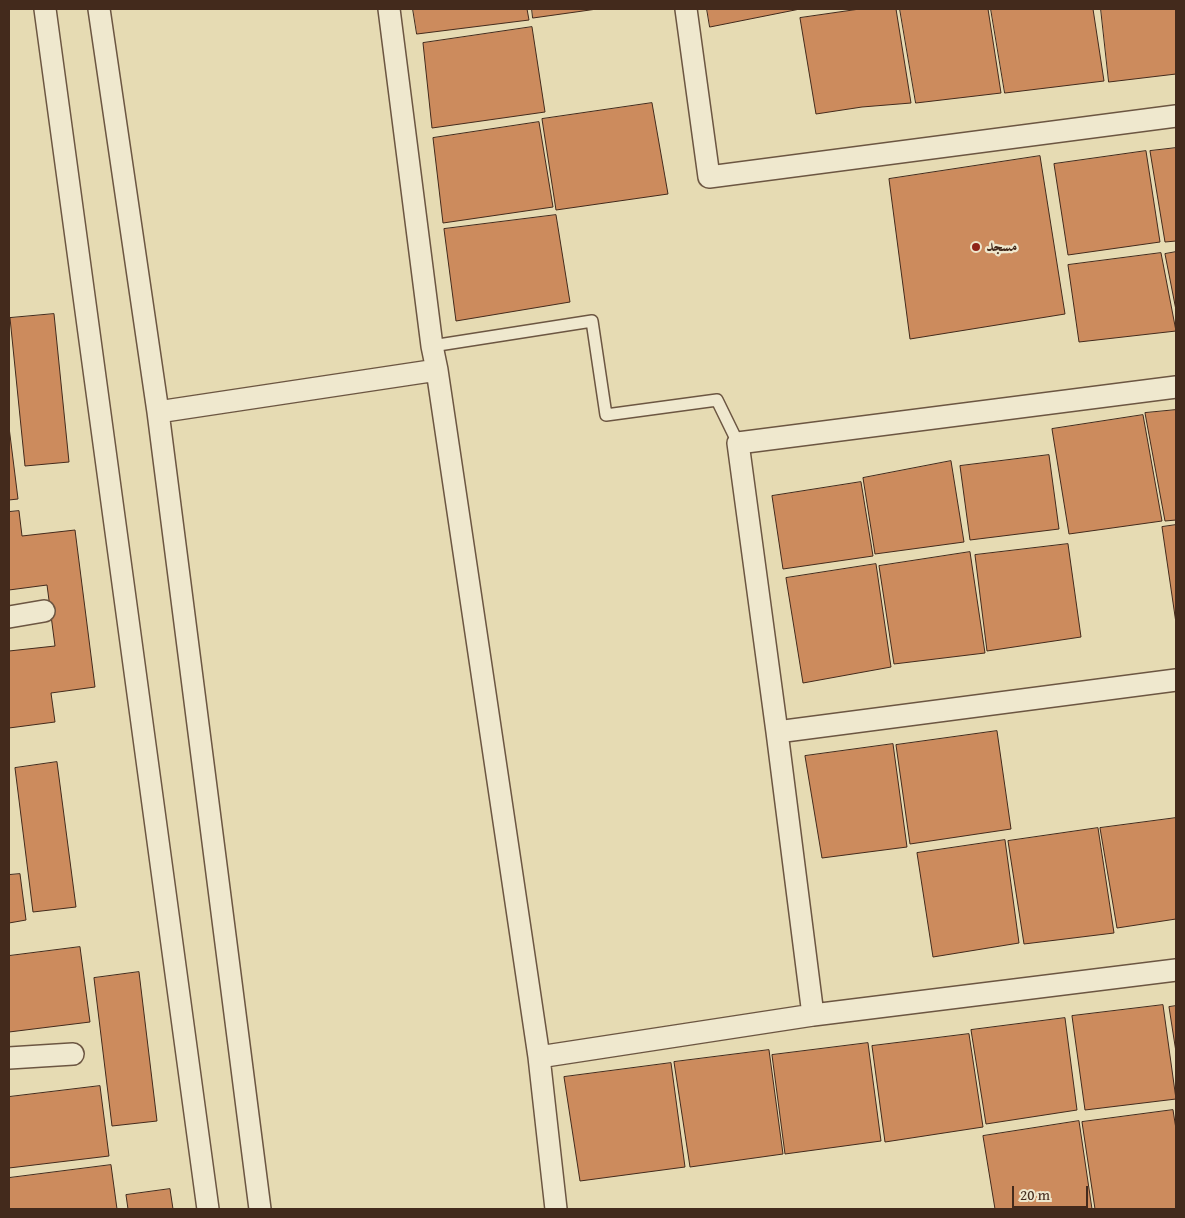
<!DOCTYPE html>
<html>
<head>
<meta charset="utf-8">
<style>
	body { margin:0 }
	#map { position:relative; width:1185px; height:1218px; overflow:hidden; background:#e6dbb3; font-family:"Gentium Book Plus",serif }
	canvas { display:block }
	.frame { position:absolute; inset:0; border:10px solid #432a1c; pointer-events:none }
	.scale { position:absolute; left:1012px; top:1186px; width:76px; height:22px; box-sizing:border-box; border:2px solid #432a1c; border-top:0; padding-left:6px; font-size:15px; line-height:18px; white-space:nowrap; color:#432a1c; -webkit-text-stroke:4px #efe8ce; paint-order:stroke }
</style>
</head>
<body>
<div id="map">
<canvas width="1185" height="1218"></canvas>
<div class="frame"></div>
<div class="scale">20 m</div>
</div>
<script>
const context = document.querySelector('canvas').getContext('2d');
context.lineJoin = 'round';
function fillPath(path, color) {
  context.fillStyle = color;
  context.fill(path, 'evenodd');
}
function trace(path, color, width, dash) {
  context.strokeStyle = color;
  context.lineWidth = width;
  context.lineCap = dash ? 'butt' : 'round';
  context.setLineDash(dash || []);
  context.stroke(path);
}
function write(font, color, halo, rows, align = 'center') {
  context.font = font + ' "Gentium Book Plus",Amiri,serif';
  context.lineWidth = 4.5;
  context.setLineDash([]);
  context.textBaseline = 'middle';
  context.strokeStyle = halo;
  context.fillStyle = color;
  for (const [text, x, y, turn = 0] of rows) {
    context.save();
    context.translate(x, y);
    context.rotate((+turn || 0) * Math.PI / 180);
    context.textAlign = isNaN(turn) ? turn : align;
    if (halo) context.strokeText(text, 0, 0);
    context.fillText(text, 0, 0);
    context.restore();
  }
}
const building = new Path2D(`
	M413 9H527L529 20 417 34Z
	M532 9H597L533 18Z
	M707 9H800L710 27Z
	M860 9H896L911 103 862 107 816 114 800 18Z
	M900 9H988L1001 93 916 103Z
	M991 9H1093L1104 81 1005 93Z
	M1101 9H1176V74L1109 82Z
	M532 27 545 112 432 128 423 43Z
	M652 103 668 194 556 210 542 119Z
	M539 122 553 207 443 223 433 138Z
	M1176 148V241L1165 242 1150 151Z
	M1146 151 1160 242 1068 255 1054 164Z
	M1040 156 1065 314 910 339 889 179Z
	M556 215 570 302 456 321 444 229Z
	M1176 252V310L1165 254Z
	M1161 253 1176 331 1079 342 1068 265Z
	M54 314 69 462 25 466 10 318Z
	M1176 410V520L1165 521 1145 413Z
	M1143 415 1162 521 1069 534 1052 429Z
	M9 427 18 499 9 500Z
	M1049 455 1059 529 970 540 960 466Z
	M951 461 964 542 875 554 863 478Z
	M861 482 873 556 783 569 772 496Z
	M19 511 22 536 75 530 95 687 51 693 55 722 9 728V651L55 646 47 585 9 590V512Z
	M1176 525V623L1162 527Z
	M1068 544 1081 637 987 651 975 555Z
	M970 552 985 653 894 664 879 566Z
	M876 564 891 667 803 683 786 578Z
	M997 731 1011 829 910 844 896 745Z
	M893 744 907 847 822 858 805 756Z
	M57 762 76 907 33 912 15 768Z
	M1176 818V919L1117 928 1100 828Z
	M1098 828 1114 933 1024 944 1008 841Z
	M1005 840 1019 943 933 957 917 853Z
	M20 874 26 920 9 923V875Z
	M80 947 90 1022 9 1032V956Z
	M139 972 157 1121 112 1126 94 978Z
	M1163 1005 1176 1099 1085 1110 1072 1016Z
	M1176 1006V1052L1169 1007Z
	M1065 1018 1077 1110 986 1124 971 1030Z
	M969 1034 983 1127 885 1142 872 1046Z
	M868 1043 881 1141 785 1154 772 1055Z
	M769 1050 783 1154 690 1167 674 1062Z
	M671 1063 685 1167 580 1181 564 1077Z
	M100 1086 109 1156 9 1168V1097Z
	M1173 1110 1176 1129V1209H1095L1082 1122Z
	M1079 1121 1092 1209H995L983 1136Z
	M111 1165 117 1209H9V1178Z
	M170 1189 173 1209H128L126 1195Z`);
fillPath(building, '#cc8b5d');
trace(building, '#432a1c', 1);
const lane = new Path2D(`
	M432 346 592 321 606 415 717 400 738 443`);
const street = new Path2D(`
	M45 9 208 1209
	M99 9 158 412 260 1209
	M389 9 432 346 437 370 539 1057 556 1209
	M686 9 709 177 1176 116
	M158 412 437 370
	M9 617 44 611
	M777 732 1176 680
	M813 1015 777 732 738 443 1176 387
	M539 1057 813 1015 1176 970
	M9 1058 73 1054`);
trace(lane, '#6c5642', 14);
trace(street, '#6c5642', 24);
trace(lane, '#efe8ce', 11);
trace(street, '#efe8ce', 21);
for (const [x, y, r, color] of [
	[976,247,5,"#8f2418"]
]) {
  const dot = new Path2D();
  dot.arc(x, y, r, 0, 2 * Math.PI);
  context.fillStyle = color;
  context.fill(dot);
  trace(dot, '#efe8ce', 2);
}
write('bold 16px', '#432a1c', '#efe8ce', [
	["مسجد",986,247]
], 'left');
</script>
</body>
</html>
